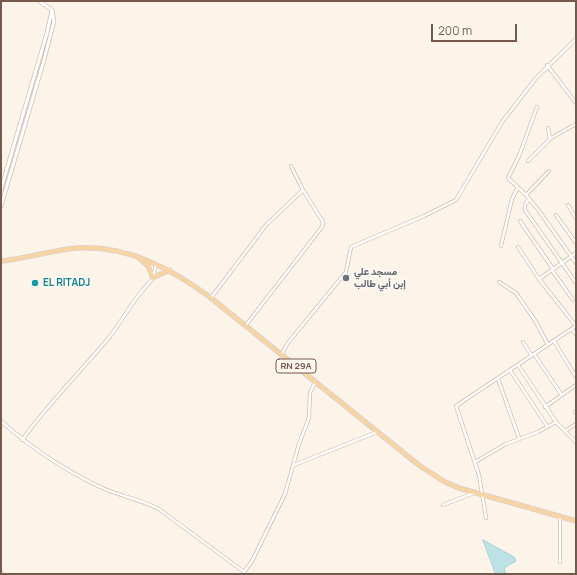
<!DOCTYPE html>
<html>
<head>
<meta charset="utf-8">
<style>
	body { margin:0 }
	#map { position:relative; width:577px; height:575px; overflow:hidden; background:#fcf4e9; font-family:Manrope,sans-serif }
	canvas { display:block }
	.frame { position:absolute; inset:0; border:2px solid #76594d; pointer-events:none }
	.scale { position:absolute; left:431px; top:24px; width:86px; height:18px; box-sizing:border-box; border:2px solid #76594d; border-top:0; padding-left:5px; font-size:12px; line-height:14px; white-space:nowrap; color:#76594d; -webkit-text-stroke:3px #fff8f0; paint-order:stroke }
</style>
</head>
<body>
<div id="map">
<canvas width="577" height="575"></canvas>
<div class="frame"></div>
<div class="scale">200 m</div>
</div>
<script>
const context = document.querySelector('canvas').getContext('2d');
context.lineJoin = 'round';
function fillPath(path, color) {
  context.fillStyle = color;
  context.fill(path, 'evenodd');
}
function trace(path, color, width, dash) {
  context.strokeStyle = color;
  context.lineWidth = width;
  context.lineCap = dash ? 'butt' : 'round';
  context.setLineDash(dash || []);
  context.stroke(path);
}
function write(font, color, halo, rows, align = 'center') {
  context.font = font + ' Manrope,Vazirmatn,sans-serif';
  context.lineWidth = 4;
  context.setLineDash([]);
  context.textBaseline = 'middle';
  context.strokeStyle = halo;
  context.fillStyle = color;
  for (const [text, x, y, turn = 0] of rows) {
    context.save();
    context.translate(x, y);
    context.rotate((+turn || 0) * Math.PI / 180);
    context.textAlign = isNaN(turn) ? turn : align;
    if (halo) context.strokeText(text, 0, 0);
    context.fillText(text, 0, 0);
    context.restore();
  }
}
const water = new Path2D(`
	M483 540 514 557 516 561 504 568 506 574H496Z`);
fillPath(water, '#bde2e6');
trace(water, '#a4d2d7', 1);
const minor = new Path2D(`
	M547 65 576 103
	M537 107 519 156 508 178 526 195 539 211 576 263
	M551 138 576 124
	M528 161 550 139 548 128
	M526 195 549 171
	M529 199 525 205V210L576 283
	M568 205 576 218
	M556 215 576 243
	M520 221 553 269
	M501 246 512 199 518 187
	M552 270 573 300
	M153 277 156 265
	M539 279 576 253
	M499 282 516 293 536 322 548 345
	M211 298 266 225 303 190 291 166
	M246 325 322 227 323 222 303 190
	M572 329 576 335
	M554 341 576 377
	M523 342 532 356
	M282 354 287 344 346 272 351 247 424 216 456 200 502 122 536 78 576 39
	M534 354 561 394
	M518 365 556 422 576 442
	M510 370 547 426
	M498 379 519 438
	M545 407 576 385
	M575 412 576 411
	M1 421C30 447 63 469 98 486 118 496 140 499 159 509L244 572 252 561 285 494 299 444 309 418 310 393 315 382
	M565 431 576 424
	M22 440C48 404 79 373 108 339 124 319 135 295 154 278
	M475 462 506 444 538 432 556 422
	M294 465 377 432
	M443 505 474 493
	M560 516V562
	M486 518 479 475 456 406 576 326 539 279 518 247`);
const tertiary = new Path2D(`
	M1 189 47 33 52 10
	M1 206 44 60 54 21 52 10 39 1`);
const secondary = new Path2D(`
	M1 572 2 574`);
const primary = new Path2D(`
	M140 259 148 266 153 278
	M1 261C26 259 51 250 77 248 128 245 172 269 211 298L420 466 445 482 459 488 576 521
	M154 277 170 270`);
trace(minor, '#d0bdb1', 4);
trace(tertiary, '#d0bdb1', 4.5);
trace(secondary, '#d3bdaf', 5);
trace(primary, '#d9d1cd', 5.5);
trace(minor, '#fff', 2.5);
trace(tertiary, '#fff', 3);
trace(secondary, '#fff', 3.5);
trace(primary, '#f8d4a4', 4);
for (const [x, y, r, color] of [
	[346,278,4,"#6b7280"],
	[35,283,4,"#0f9aa8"]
]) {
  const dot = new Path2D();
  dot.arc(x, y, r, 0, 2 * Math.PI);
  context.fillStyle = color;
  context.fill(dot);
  trace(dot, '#fff8f0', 1.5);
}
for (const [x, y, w] of [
	[296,366,40]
]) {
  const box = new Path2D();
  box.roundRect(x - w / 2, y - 7, w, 14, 3);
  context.fillStyle = '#fff8f0';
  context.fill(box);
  trace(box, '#76594d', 1);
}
write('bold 9px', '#76594d', null, [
	["RN 29A",296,366]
]);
write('bold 10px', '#5b616d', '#fff8f0', [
	["مسجد علي",354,272],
	["إبن أبي طالب",354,284]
], 'left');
write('bold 10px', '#0d838f', '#fff8f0', [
	["EL RITADJ",43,283]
], 'left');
</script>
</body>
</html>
